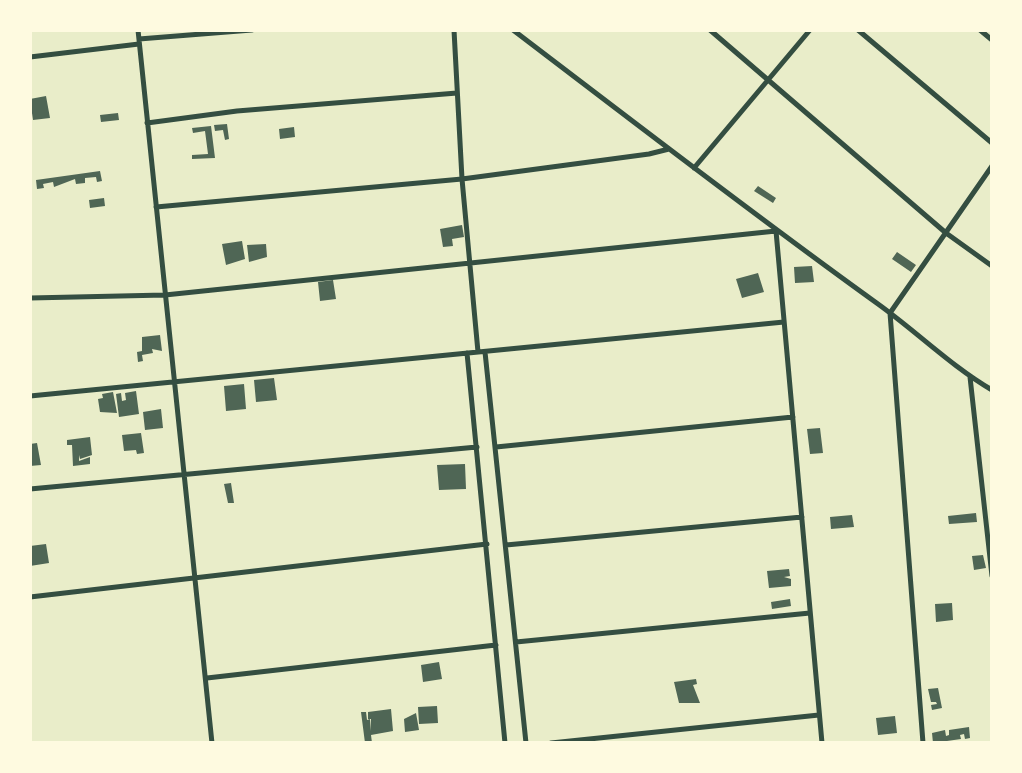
<!DOCTYPE html>
<html>
<head>
<meta charset="utf-8">
<style>
	body { margin:0 }
	#map { position:relative; width:1022px; height:773px; overflow:hidden; background:#e9edc9; font-family:"Golos Text",sans-serif }
	canvas { display:block }
	.frame { position:absolute; inset:0; border:32px solid #fefae0; pointer-events:none }
</style>
</head>
<body>
<div id="map">
<canvas width="1022" height="773"></canvas>
<div class="frame"></div>
</div>
<script>
const context = document.querySelector('canvas').getContext('2d');
context.lineJoin = 'round';
function fillPath(path, color) {
  context.fillStyle = color;
  context.fill(path, 'evenodd');
}
function trace(path, color, width, dash) {
  context.strokeStyle = color;
  context.lineWidth = width;
  context.lineCap = dash ? 'butt' : 'round';
  context.setLineDash(dash || []);
  context.stroke(path);
}
fillPath(new Path2D(`
	M46 96 50 118 33 120 30 99Z
	M118 113 119 120 101 122 100 115Z
	M227 124 229 139 225 140 223 130 215 131 214 125Z
	M211 126 215 158 192 159V155L208 154 205 131 193 133 192 128Z
	M294 127 295 137 280 139 279 129Z
	M100 171 102 181 97 182 96 177 85 178V183L76 184 75 179 54 187 53 182 43 184 44 188 37 189 36 180Z
	M758 186 776 198 773 203 754 191Z
	M104 198 105 206 90 208 89 200Z
	M462 225 464 237 452 239 453 246 443 247 440 229Z
	M242 241 245 259 226 265 222 244Z
	M266 244 267 257 249 262 247 245Z
	M897 252 916 265 911 272 892 259Z
	M812 266 814 282 795 283 794 267Z
	M758 273 764 292 742 298 736 279Z
	M333 280 336 299 320 301 318 282Z
	M160 335 162 351 152 349 153 353 142 355 143 361 138 362 137 352 142 351V337Z
	M274 378 277 400 256 402 254 380Z
	M244 384 246 409 226 411 224 386Z
	M136 391 139 414 119 417 116 394 121 393 122 401 126 400 125 393Z
	M113 392 117 413 100 412 98 399 103 398 102 394Z
	M161 409 163 428 145 430 143 412Z
	M820 428 823 453 810 454 807 429Z
	M141 433 144 453 137 454 136 450 124 451 122 435Z
	M90 437 92 455 80 459 79 455V461L90 457V464L73 466 72 445H67V440Z
	M37 443 41 465 30 466V444Z
	M465 464 466 489 439 490 437 465Z
	M231 483 234 503H228L224 484Z
	M976 513 977 522 949 524 948 516Z
	M852 515 854 527 831 529 830 517Z
	M46 544 49 563 30 566V546Z
	M983 555 986 568 974 570 972 556Z
	M789 569 790 576 784 577 791 579V586L769 588 767 571Z
	M790 599 791 606 772 609 771 602Z
	M952 603 953 620 936 622 935 604Z
	M439 662 442 679 423 682 421 665Z
	M696 679 697 684 693 685 700 703H679L674 682Z
	M938 688 942 708 932 710 931 705 937 704 936 702H931L928 689Z
	M437 706 438 723 419 724 418 707Z
	M391 709 393 731 371 735 372 743H365L361 712H366L367 720 370 719 371 731V719H368V712Z
	M416 713 419 730 405 732 404 719Z
	M895 716 897 733 878 735 876 718Z
	M969 727 970 738 965 739 964 734 960 735 961 739 933 743 932 733 945 730 946 736 949 735V730Z`), '#4f6655');
trace(new Path2D(`
	M138 30 212 743
	M454 30 462 179 478 352
	M513 30C634 122 754 215 878 304 917 332 951 366 992 390
	M710 30 946 233 992 266
	M858 30 992 143
	M980 30 992 40
	M139 39 252 30
	M30 57 139 44
	M147 123 237 111 457 93
	M694 168 810 30
	M156 207 462 179 649 154 669 149
	M30 298 165 295 776 231 822 743
	M485 352 526 743
	M467 353 505 743
	M970 377 992 576
	M30 396 784 322
	M496 447 793 417
	M30 489 477 447
	M506 545 802 517
	M30 597 487 544
	M516 642 810 613
	M207 678 496 645
	M551 743 819 715
	M923 743 890 313 992 166`), '#344e41', 5);
</script>
</body>
</html>
